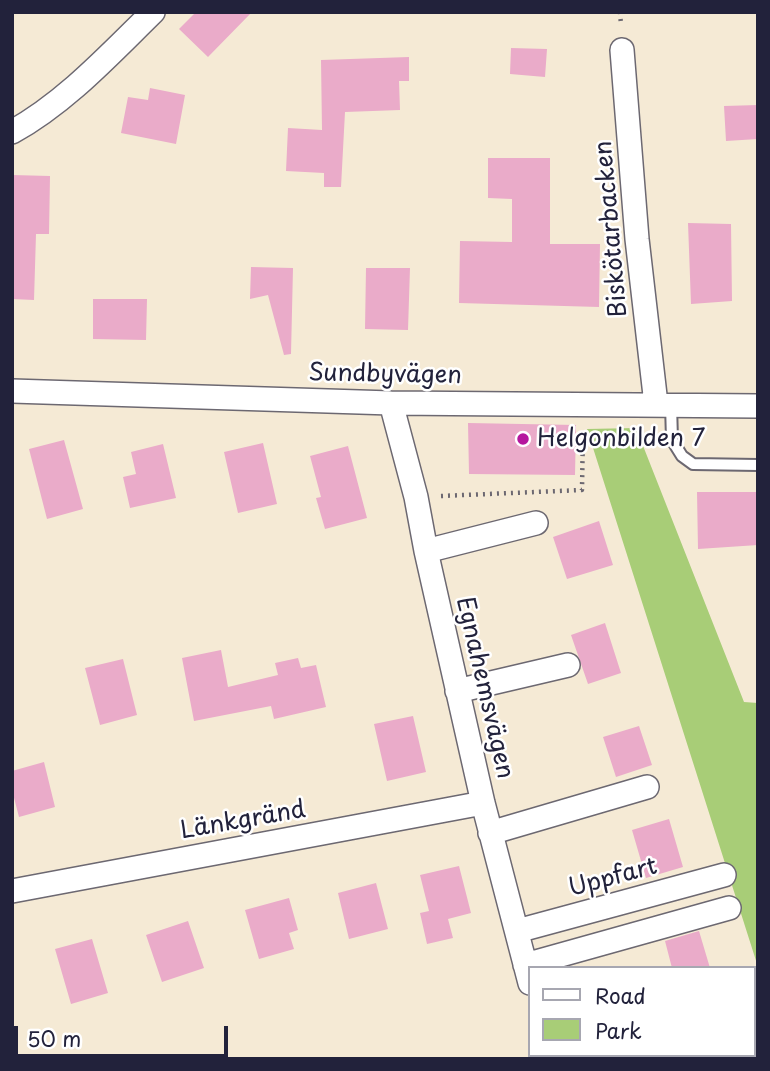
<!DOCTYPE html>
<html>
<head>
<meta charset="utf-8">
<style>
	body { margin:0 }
	#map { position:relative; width:770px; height:1071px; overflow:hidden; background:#f5ead5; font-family:"Playpen Sans",sans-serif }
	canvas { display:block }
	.frame { position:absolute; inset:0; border:14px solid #22223b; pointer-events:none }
	.legend { position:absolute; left:528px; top:966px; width:228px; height:91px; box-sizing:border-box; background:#fff; border:2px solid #a7a7b1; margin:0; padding:9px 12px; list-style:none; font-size:21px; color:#22223b }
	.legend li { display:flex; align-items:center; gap:14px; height:35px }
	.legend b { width:35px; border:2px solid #a7a7b1 }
	.scale { position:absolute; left:14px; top:1026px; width:214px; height:32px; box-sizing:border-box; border:4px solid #22223b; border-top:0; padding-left:9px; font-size:21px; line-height:24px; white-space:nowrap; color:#22223b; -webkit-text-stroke:5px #fff; paint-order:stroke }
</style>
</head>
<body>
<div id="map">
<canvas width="770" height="1071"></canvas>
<div class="frame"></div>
<ul class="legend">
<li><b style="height:9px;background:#fff"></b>Road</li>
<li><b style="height:19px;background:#a8cd77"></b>Park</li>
</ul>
<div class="scale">50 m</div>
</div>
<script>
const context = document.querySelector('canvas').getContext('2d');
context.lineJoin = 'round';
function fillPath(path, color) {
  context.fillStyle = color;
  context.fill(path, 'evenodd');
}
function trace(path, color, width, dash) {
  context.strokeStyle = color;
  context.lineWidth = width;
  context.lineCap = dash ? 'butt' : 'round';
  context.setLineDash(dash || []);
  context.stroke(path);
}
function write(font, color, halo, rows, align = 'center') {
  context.font = font + ' "Playpen Sans",sans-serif';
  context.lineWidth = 5;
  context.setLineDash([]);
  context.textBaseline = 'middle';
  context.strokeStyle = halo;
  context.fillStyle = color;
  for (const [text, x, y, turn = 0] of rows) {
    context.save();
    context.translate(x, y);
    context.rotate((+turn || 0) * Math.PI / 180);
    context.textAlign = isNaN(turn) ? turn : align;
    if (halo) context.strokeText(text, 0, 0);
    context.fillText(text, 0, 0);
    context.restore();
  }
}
fillPath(new Path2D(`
	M636 428 744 702 758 703V967L587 429Z`), '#a8cd77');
fillPath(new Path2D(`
	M196 12H252L208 57 179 29Z
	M511 48 547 49 545 77 510 74Z
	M409 57V81H399L400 110 345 112 341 187H324V173L286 171 288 128 322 130 321 60Z
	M150 88 185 95 176 144 121 133 128 97 148 100Z
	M758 105V139L726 141 724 106Z
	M488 158H550V244H600L599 307 459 303 460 241 512 242V199L488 198Z
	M12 175 50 176 49 234H36L34 300 12 299Z
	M688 223 731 224 732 301 691 304Z
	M251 267 293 268 291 354 284 355 268 295 250 299Z
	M366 268H410L408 330 365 329Z
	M93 299H147L146 340 93 339Z
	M468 423 576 425 575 475 469 474Z
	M64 440 83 509 47 519 29 449Z
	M263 443 277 504 238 513 224 452Z
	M163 444 176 498 130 508 123 477 136 474 131 452Z
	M348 446 367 518 325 529 316 498 321 497 310 456Z
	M697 492H758V545L698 549Z
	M599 521 613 565 567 579 553 537Z
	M605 623 621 673 588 684 571 635Z
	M221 650 228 687 278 675 275 663 298 658 301 668 316 665 326 707 274 719 271 706 194 721 182 658Z
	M123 659 137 715 100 725 85 668Z
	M413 716 426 772 387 781 374 724Z
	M639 726 652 765 616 777 603 737Z
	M44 762 55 807 19 817 12 790V771Z
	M669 819 683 867 646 878 632 830Z
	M459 866 471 913 448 919 453 938 427 944 420 913 429 911 420 875Z
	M376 883 388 929 349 939 338 893Z
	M289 898 298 930 289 933 294 949 259 959 245 910Z
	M188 921 204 968 162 982 146 935Z
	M699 931 710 968H672L665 941Z
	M92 939 108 993 71 1004 55 949Z`), '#eaabc9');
const lane = new Path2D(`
	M671 404 672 440 682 456 693 464 758 465`);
const street = new Path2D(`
	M622 50 637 239 656 404
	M12 132C66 102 109 55 153 12
	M12 391 391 403 758 406
	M391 403 416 497 426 551 483 803 530 983
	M426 551 536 523
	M457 691 568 665
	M490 833 647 787
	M12 891 483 803
	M517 931 724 875
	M525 965 729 908
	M549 1055 550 1059`);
trace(lane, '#6c6871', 14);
trace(street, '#6c6871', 26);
trace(new Path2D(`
	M620 12 621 25
	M441 496 582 490 583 429`), '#6c6871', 4.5, [2, 5]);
trace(lane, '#fff', 10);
trace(street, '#fff', 23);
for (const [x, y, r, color] of [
	[523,439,7,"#b5179e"]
]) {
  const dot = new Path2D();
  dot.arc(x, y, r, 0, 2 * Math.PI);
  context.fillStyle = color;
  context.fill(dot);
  trace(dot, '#fff', 2.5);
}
write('24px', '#22223b', '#fff', [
	["Biskötarbacken",612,229,-95],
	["Sundbyvägen",385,375,1],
	["Egnahemsvägen",484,688,77],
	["Länkgränd",243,821,-10],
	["Uppfart",613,878,-15]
]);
write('24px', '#22223b', '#fff', [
	["Helgonbilden 7",537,439]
], 'left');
</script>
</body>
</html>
